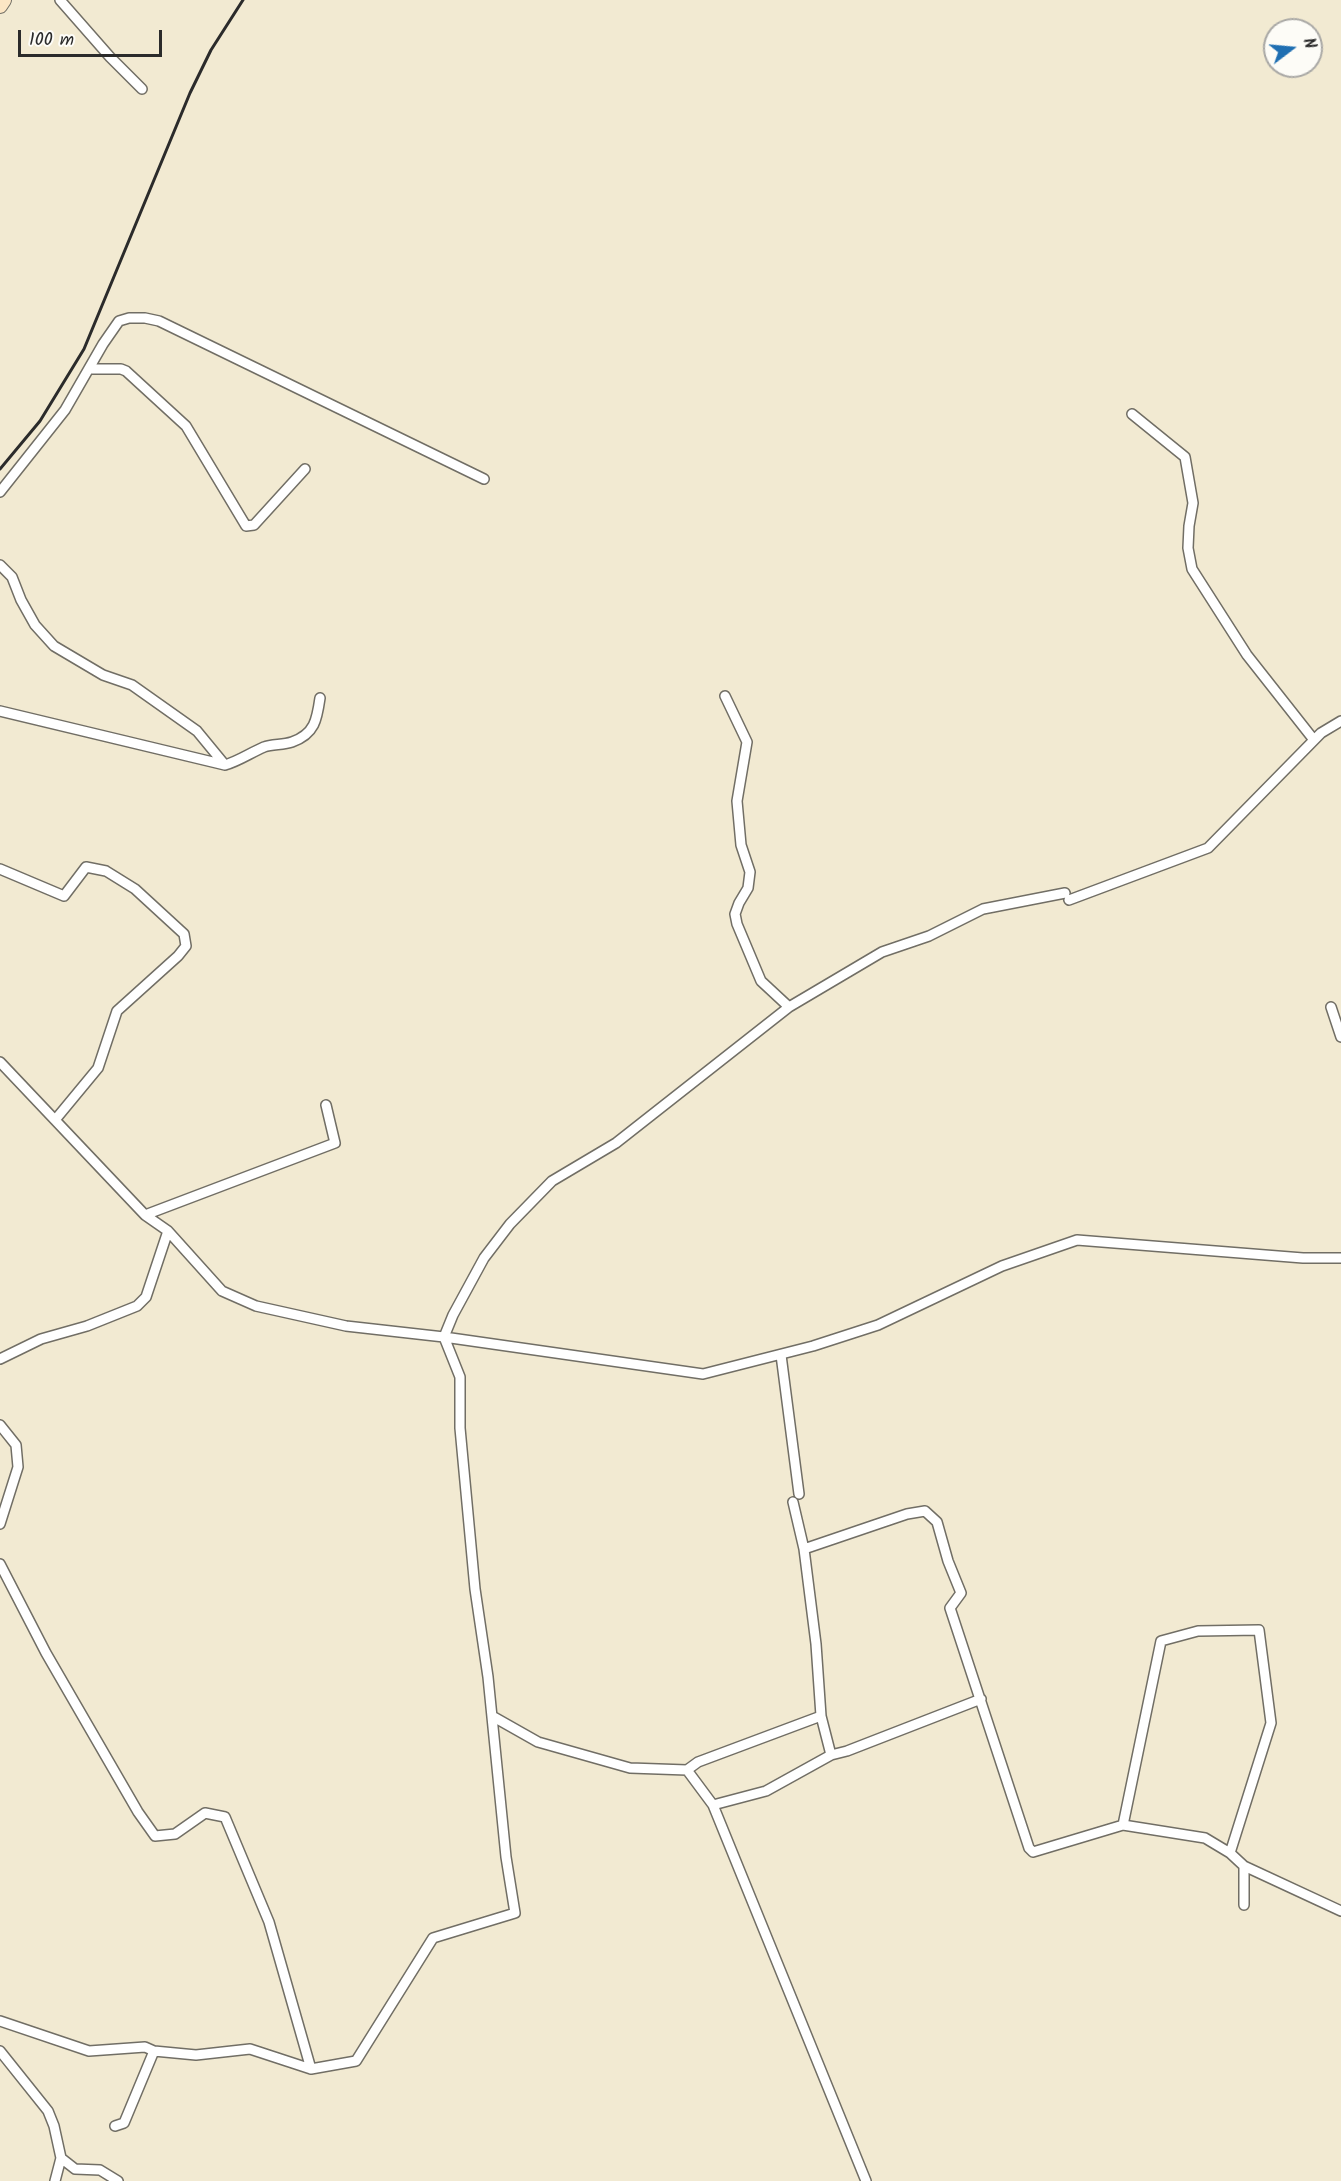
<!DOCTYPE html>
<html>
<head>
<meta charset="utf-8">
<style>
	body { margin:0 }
	#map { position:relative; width:1341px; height:2181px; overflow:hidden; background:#f2ead2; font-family:Kalam,sans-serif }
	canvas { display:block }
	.north { position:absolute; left:1263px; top:18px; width:60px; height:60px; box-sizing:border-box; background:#fdfcf7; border:2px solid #a9a8a5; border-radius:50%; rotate:74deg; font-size:16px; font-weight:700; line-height:24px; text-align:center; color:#2b2b2b }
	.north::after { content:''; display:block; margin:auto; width:21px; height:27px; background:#1f6fb2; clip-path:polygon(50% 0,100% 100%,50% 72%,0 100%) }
	.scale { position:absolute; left:18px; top:30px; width:144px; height:27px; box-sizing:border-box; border:3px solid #2b2b2b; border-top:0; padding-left:8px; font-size:18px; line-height:21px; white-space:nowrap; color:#2b2b2b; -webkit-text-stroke:4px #fdfcf7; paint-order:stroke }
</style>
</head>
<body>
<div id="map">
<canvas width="1341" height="2181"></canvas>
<div class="north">N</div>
<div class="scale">100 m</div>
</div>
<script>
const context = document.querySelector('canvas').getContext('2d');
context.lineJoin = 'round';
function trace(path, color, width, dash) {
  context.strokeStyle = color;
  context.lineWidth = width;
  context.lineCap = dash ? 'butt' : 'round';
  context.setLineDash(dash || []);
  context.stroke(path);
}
const minor = new Path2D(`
	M60 0 110 57 142 89
	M89 369H121L126 371 186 426 246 526 254 525 305 469
	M1132 414 1185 457 1193 503 1189 526 1188 548 1192 569 1247 655 1314 740
	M0 492 65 410 103 344 119 321 129 318H145L159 321 484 479
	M0 565 12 577 21 600 35 625 54 646 103 675 132 685 197 731 225 765
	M725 696 747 742 737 801 741 845 750 872 748 888 739 903 735 914 737 924 761 981 789 1007
	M0 711 225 765C239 761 250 753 264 747 272 744 283 745 292 742 315 734 317 719 320 698
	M0 869 64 896 86 867 106 871 135 889 184 934 186 946 178 956 117 1011 98 1068 55 1120
	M1069 900 1208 848 1321 733 1341 721
	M1331 1007 1341 1037
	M0 1062 145 1215 168 1231 222 1291 256 1306 346 1326 444 1337 703 1374 813 1346 878 1325 1002 1266 1077 1240 1303 1258H1341
	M145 1215 335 1143 326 1105
	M781 1355 799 1494
	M0 1359 41 1339 87 1326 137 1306 146 1297 168 1231
	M0 1425 16 1445 18 1467 0 1524
	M793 1502 804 1549 816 1644 821 1716 831 1755
	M804 1549 907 1514 925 1511 937 1522 948 1561 961 1593 950 1608 1029 1848 1033 1852 1123 1825 1205 1838 1230 1853 1244 1866 1341 1911
	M0 1564 46 1653 138 1812 155 1836 175 1834 205 1813 225 1817 269 1922 311 2069
	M492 1716 538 1742 630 1768 687 1770 698 1762 821 1716
	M687 1770 713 1805 866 2181
	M713 1805 766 1791 831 1755 847 1751 981 1699
	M1123 1825 1161 1641 1198 1631 1259 1630 1271 1723 1230 1853
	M1244 1905V1866
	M0 2021 89 2051 145 2047 154 2051 124 2123 115 2126
	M0 2051 48 2111 54 2126 61 2158 75 2169 100 2170 118 2181
	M154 2051 196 2055 250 2049 311 2069 356 2061 433 1938 515 1913 506 1857 488 1677 475 1589 460 1428V1377L444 1337 453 1315 484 1258 510 1224 552 1181 616 1143 789 1007 882 952 929 936 983 909 1065 893
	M55 2181 61 2158`);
const secondary = new Path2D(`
	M0 6 4 0`);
trace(minor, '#716e65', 12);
trace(secondary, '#716e65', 16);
trace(minor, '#fff', 9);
trace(secondary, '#fce6c4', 14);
trace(new Path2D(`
	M0 469 40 421 84 349 190 93 211 50 243 0`), '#2b2b2b', 3);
</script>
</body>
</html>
